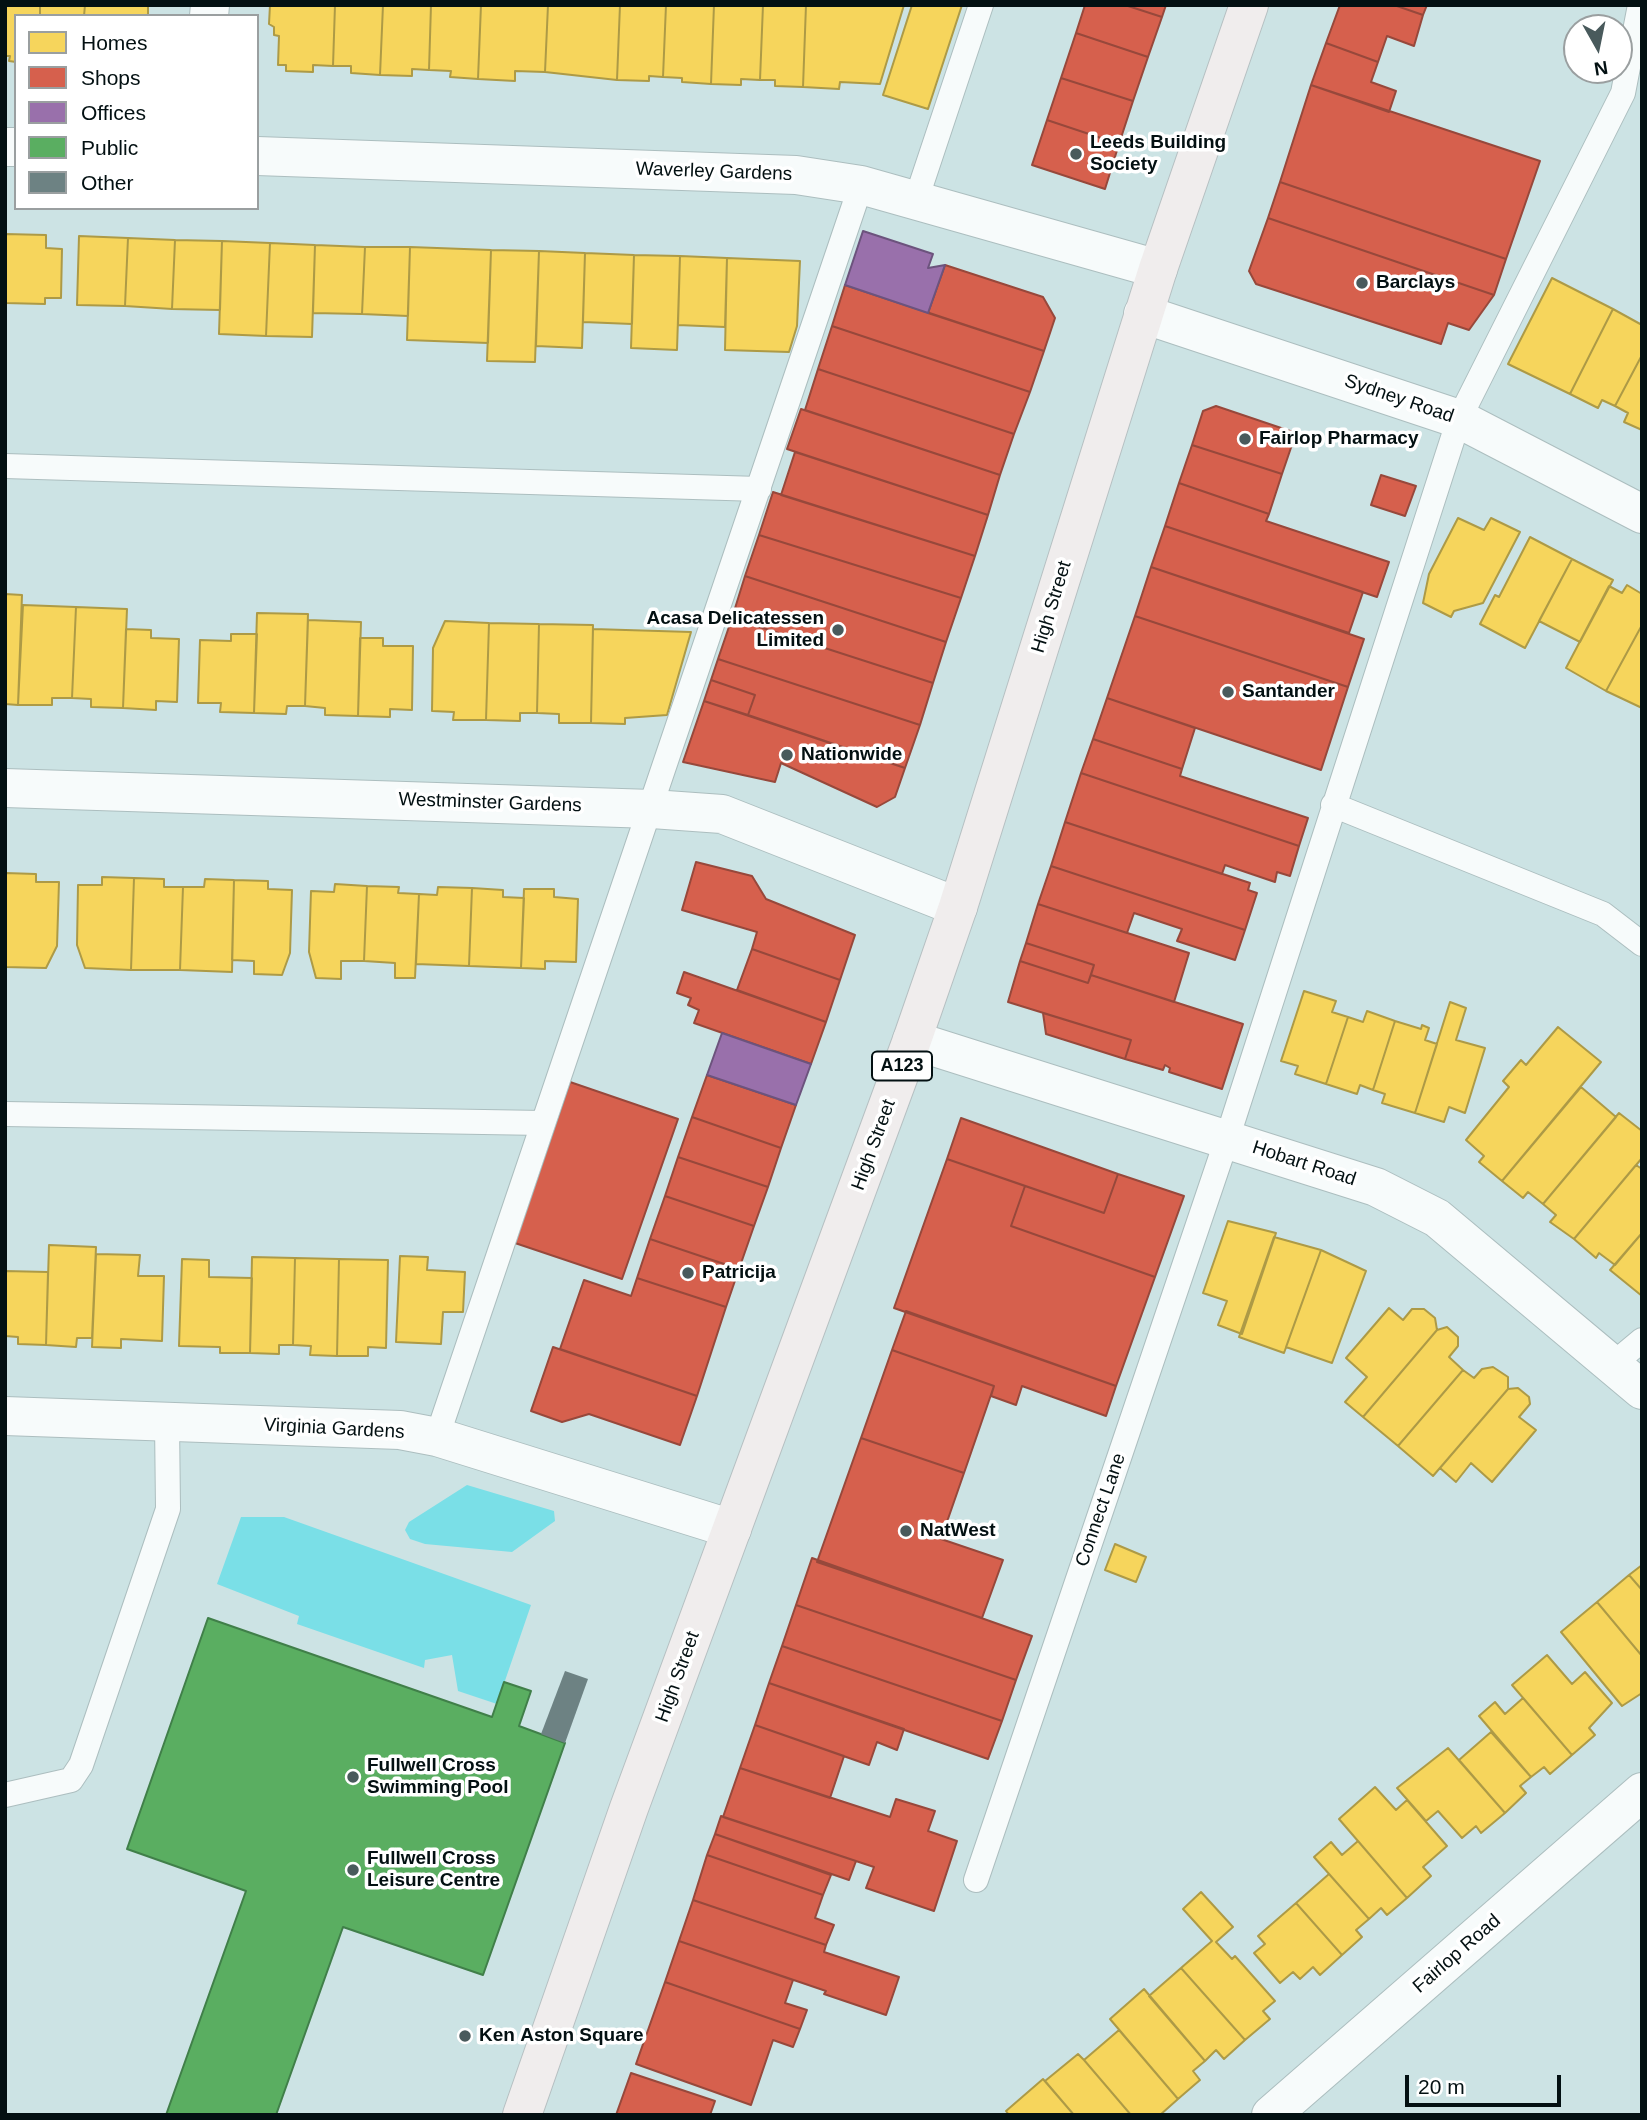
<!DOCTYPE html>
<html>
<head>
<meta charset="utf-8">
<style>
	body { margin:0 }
	#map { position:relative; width:1647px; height:2120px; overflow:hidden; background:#cce3e4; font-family:Helvetica,sans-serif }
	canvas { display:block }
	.frame { position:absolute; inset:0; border:7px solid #031012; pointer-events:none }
	.legend { position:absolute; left:14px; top:14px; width:245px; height:196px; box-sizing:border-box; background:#fff; border:2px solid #9a9fa0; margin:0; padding:9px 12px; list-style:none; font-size:21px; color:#031012 }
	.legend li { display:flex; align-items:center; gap:14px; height:35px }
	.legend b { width:35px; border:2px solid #9a9fa0 }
	.north { position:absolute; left:1563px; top:14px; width:70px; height:70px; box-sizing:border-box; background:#fff; border:2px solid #9a9fa0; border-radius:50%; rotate:171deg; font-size:19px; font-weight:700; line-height:28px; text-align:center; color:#031012 }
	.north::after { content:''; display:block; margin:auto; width:24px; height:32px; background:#495a5c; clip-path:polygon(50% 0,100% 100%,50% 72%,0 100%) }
	.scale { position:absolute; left:1405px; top:2075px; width:156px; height:32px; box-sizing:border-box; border:4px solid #031012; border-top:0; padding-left:9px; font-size:21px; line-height:24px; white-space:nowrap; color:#031012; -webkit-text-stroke:5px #fff; paint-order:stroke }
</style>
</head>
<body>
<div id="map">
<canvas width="1647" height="2120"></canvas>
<div class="frame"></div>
<ul class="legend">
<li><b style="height:19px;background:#f6d55c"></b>Homes</li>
<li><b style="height:19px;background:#d6604d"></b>Shops</li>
<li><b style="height:19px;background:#9970ab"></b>Offices</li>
<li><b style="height:19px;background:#5aae61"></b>Public</li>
<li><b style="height:19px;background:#6d8283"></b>Other</li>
</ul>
<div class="north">N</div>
<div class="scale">20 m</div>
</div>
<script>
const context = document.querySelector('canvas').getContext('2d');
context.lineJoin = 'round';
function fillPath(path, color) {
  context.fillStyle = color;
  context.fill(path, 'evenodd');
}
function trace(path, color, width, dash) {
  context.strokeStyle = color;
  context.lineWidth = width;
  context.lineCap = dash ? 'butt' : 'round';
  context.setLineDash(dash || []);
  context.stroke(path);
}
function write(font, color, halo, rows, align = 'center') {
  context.font = font + ' Helvetica,sans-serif';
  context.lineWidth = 7;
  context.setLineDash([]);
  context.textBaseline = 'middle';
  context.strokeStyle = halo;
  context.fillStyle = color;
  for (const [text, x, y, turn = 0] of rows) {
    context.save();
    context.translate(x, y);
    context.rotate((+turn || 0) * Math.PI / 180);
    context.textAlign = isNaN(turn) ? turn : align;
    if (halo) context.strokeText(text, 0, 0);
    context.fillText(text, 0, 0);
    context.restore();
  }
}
fillPath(new Path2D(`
	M467 1485 554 1511 555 1521 512 1552 425 1544 410 1539 405 1530 409 1522Z
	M241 1517H284L531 1605 497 1704 458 1691 452 1655 425 1660 424 1668 297 1624 299 1616 217 1584Z`), '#7adfe7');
const homes = new Path2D(`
	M5 5H40V16H16V62L9 61 10 56H5Z
	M40 5H85L84 16H40Z
	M85 5H148V16H84Z
	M270 5H335L333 66 313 65V72L286 71V65H278L279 36 274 35V27L269 24Z
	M335 5H383L380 75 351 73V66H333Z
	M383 5H431L429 70 412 69V76L380 75Z
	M431 5H481L478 79 450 77 451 71 429 70Z
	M481 5H548L545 72 515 71V81L478 79Z
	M548 5H620L617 80 545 72Z
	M620 5H666L663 77 649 76V81L617 80Z
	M666 5H714L711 84 682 82V78L663 77Z
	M714 5H763L760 80 741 79V85L711 84Z
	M763 5H806L803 87 775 86V80H760Z
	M806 5H904L880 84 840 82 839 89 803 87Z
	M912 5H962L928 109 883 95Z
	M5 234 46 235V248L62 249 61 298H45V304L5 303Z
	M79 236 128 238 125 306 77 305Z
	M128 238 175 240 172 309 125 306Z
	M175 240 222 241 220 310 172 309Z
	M222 241 270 243 266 336 219 334Z
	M270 243 315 245 312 337 266 336Z
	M315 245 365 247 362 314 313 313Z
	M365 247H410L408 316 362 314Z
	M410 247 491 250 488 343 407 340Z
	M491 250 539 251 535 362 487 361Z
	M539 251 585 253 582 348 536 346Z
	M585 253 634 255 632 324 583 322Z
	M634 255 680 256 677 350 631 348Z
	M680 256 727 258 725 327 678 325Z
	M727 258 800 261 797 326 789 352 725 350Z
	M1552 278 1613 309 1570 394 1508 364Z
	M1613 309 1642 325V355L1615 406 1602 400 1598 408 1570 394Z
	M1642 355V430L1624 422 1628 413 1615 406Z
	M1458 518 1484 530 1491 518 1520 532 1483 603 1454 611 1451 617 1423 603 1429 574Z
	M1530 537 1572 559 1525 648 1480 624 1495 595 1499 597Z
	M1572 559 1613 580 1580 642 1539 621Z
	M1627 585 1642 594V625L1606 691 1566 668 1609 586 1622 593Z
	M5 594 22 595 18 705 5 704Z
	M23 605 76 607 72 698H52V705H18Z
	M76 607 127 609 123 708 91 707V699L72 698Z
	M257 613 308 614 305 706H287L286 714 254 713Z
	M308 620 361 622 358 716 325 715V708L305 706Z
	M445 621 489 623 486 720H453L454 712 432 711 433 648Z
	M489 623 539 624 537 713H520V721L486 720Z
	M539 624 593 625 591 723H559V714L537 713Z
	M1642 625V708L1606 691Z
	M126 629 151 630V638L179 639 177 702 156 701V710L123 708Z
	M593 629 691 632 667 715 625 718V724L591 723Z
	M231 634H257L254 713 220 712 221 703H198L200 640 231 641Z
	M360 638H383V646H413L412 710 390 709V717L358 716Z
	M5 873 36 874V882H59L57 946 46 968 5 967Z
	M102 877 134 878 131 970 85 968 77 945 78 885H102Z
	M134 878 164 879V887H183L180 970H131Z
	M205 879 234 880 232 972 180 970 183 887H204Z
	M234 880 268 881V889L292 890 290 953 282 975 254 974V961L232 960Z
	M335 884 367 886 364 961H341V979L316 978 309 952 311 891 334 892Z
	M367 886 399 887 398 893 419 894 415 978H395V963L364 961Z
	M438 887 472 888 469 966 416 964 419 894 437 895Z
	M472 888 503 890V897L524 898 521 968 469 966Z
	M524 889H554V897L578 899 576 962 545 961V969L521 968Z
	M1304 991 1336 1001 1332 1012 1348 1017 1326 1084 1295 1074 1298 1066 1281 1061Z
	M1450 1002 1466 1008 1456 1040 1485 1048 1465 1113 1449 1107 1444 1122 1415 1113Z
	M1367 1011 1395 1021 1373 1090 1360 1085 1357 1094 1326 1084 1348 1017 1363 1022Z
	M1395 1021 1421 1029 1422 1025 1429 1028 1425 1040 1437 1044 1415 1113 1382 1103 1385 1094 1373 1090Z
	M1558 1027 1601 1062 1502 1181 1479 1162 1484 1156 1466 1140 1509 1087 1503 1081 1521 1060 1526 1065Z
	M1581 1087 1616 1117 1543 1204 1528 1192 1523 1198 1502 1181Z
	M1619 1113 1642 1131V1158L1574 1239 1550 1222 1556 1215 1543 1204Z
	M1636 1165 1642 1169V1233L1615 1265 1599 1253 1596 1258 1574 1239Z
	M1228 1221 1276 1233 1242 1334 1218 1325 1227 1301 1203 1293Z
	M1642 1233V1296L1610 1270Z
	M1274 1237 1321 1250 1284 1353 1239 1337Z
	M49 1245 96 1247 92 1338H77L76 1347 46 1345Z
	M1321 1250 1366 1271 1332 1363 1286 1347Z
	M96 1254 140 1255 138 1276H164L162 1341 121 1339V1348L92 1347Z
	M400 1256 428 1257 427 1270 465 1272 463 1312H443L441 1344 396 1342Z
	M252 1257 295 1258 293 1345H279V1354L250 1353Z
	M295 1258 339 1259 337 1356 310 1355 311 1346 293 1345Z
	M182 1259 209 1260V1277L252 1278 250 1353H220V1347L179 1346Z
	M339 1259 388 1260 386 1348 368 1347V1356H337Z
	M5 1271 48 1272 46 1345 18 1344V1337L5 1336Z
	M1389 1308 1403 1320 1412 1309H1424L1435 1318 1437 1330 1363 1417 1345 1402 1367 1377 1346 1358Z
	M1447 1327 1458 1337V1346L1449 1357 1463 1370 1398 1446 1363 1417 1437 1330Z
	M1493 1367 1508 1377V1389L1433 1476 1398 1446 1463 1370 1474 1378 1482 1369Z
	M1518 1388 1529 1397 1530 1404 1519 1417 1536 1430 1492 1482 1471 1463 1456 1482 1440 1468 1508 1389Z
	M1115 1544 1146 1557 1136 1582 1105 1570Z
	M1642 1565V1590L1629 1575Z
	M1629 1575 1642 1590V1656L1597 1602Z
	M1597 1602 1642 1656V1693L1622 1706 1561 1632Z
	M1547 1655 1572 1684 1585 1672 1612 1703 1589 1728 1595 1735 1572 1755 1512 1685Z
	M1523 1698 1572 1755 1550 1774 1544 1767 1531 1777 1479 1716 1495 1702 1505 1714Z
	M1491 1732 1531 1777 1520 1786 1526 1793 1505 1813 1459 1760Z
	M1448 1748 1505 1813 1481 1833 1476 1826 1462 1838 1438 1811 1426 1821 1397 1788Z
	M1375 1787 1396 1810 1407 1800 1447 1846 1423 1867 1431 1876 1407 1898 1339 1819Z
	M1358 1841 1407 1898 1387 1915 1381 1908 1369 1919 1314 1857 1331 1842 1342 1855Z
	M1329 1874 1369 1919 1356 1930 1362 1937 1342 1955 1296 1903Z
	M1201 1892 1233 1927 1216 1942 1232 1959 1235 1956 1275 2001 1263 2011 1270 2019 1245 2040 1181 1968 1212 1941 1183 1909Z
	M1296 1903 1342 1955 1320 1975 1313 1967 1300 1979 1293 1972 1280 1983 1254 1953 1265 1944 1258 1936Z
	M1181 1968 1245 2040 1224 2059 1216 2050 1205 2061 1149 1996Z
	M1144 1989 1205 2061 1193 2071 1200 2080 1178 2099 1110 2019Z
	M1119 2030 1178 2099 1160 2115H1131L1084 2060Z
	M1078 2054 1084 2060 1131 2115H1074L1045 2081Z
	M1043 2079 1074 2115H1009L1006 2111Z`);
fillPath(homes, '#f6d55c');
trace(homes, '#ad9a46', 2);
const shops = new Path2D(`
	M1085 5H1125L1162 17 1148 57 1076 33Z
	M1125 5H1166L1162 17Z
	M1340 5H1394L1423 15 1414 46 1387 36 1378 62 1326 43Z
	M1394 5H1427L1423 15Z
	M1076 33 1148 57 1133 101 1061 78Z
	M1326 43 1378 62 1371 82 1396 91 1389 112 1311 85Z
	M1061 78 1133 101 1119 144 1047 120Z
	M1311 85 1540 161 1506 259 1280 182Z
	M1047 120 1119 144 1105 189 1032 165Z
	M1280 182 1506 259 1494 295 1268 218Z
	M1268 218 1494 295 1469 330 1448 323 1441 344 1256 284 1249 271Z
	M945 265 1043 297 1055 318 1044 351 928 313Z
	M845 285 1044 351 1030 392 832 326Z
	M832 326 1030 392 1014 434 818 369Z
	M818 369 1014 434 1000 475 805 410Z
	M1216 406 1296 433 1282 474 1192 445 1203 411Z
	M801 409 1000 475 988 515 787 449Z
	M1192 445 1282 474 1269 514 1179 483Z
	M795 452 988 515 975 556 781 495Z
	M1381 475 1416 486 1405 516 1371 505Z
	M1179 483 1269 514 1266 521 1389 562 1377 597 1165 526Z
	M773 492 975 556 961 598 759 535Z
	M1165 526 1363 592 1349 633 1151 567Z
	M759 535 961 598 946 642 745 576Z
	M1151 567 1364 639 1348 687 1135 616Z
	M745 576 946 642 933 683 732 618Z
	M1135 616 1348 687 1321 770 1107 698Z
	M732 618 933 683 920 725 718 659Z
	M718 659 920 725 905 768 748 715 755 695 711 680Z
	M711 680 755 695 748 715 704 701Z
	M1107 698 1195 728 1182 769 1093 739Z
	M704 701 905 768 895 797 877 807 781 763 775 782 683 762Z
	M1093 739 1182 769 1180 776 1308 818 1299 846 1081 773Z
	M1081 773 1299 846 1290 876 1277 872 1275 882 1225 865 1222 874 1065 822Z
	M1065 822 1250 883 1248 890 1257 893 1245 930 1051 866Z
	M696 862 752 876 766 899 855 935 840 980 752 949 757 932 682 910Z
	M1051 866 1245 930 1235 960 1177 941 1182 929 1134 913 1127 933 1038 904Z
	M1038 904 1189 953 1174 1002 1091 975 1094 965 1026 943Z
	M1026 943 1094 965 1088 983 1020 961Z
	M752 949 840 980 826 1022 737 990Z
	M1020 961 1088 983 1091 975 1243 1024 1222 1089 1169 1072 1170 1068 1165 1065 1163 1070 1125 1059 1131 1040 1008 1002Z
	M684 972 826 1022 811 1064 694 1023 699 1010 688 1005 691 998 677 993Z
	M1043 1013 1131 1040 1125 1059 1046 1034Z
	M707 1075 796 1105 781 1148 692 1117Z
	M570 1082 678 1119 622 1279 515 1243Z
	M692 1117 781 1148 768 1187 678 1157Z
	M961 1118 1118 1174 1104 1213 947 1159Z
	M678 1157 768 1187 754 1226 665 1196Z
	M947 1159 1025 1186 1011 1226 1155 1277 1116 1386 894 1308Z
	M1118 1174 1184 1196 1155 1277 1011 1226 1025 1186 1104 1213Z
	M665 1196 754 1226 739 1269 650 1239Z
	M650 1239 739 1269 726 1307 637 1278Z
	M637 1278 726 1307 697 1396 560 1349 584 1280 631 1296Z
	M906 1311 1116 1386 1106 1416 1022 1386 1016 1405 991 1396 994 1386 892 1350Z
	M553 1347 697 1396 680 1445 589 1414 562 1422 531 1411Z
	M892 1350 994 1386 964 1473 861 1438Z
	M861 1438 964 1473 941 1539 1003 1560 982 1618 817 1562Z
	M812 1558 1032 1636 1016 1680 796 1605Z
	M796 1605 1016 1680 1002 1721 782 1646Z
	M782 1646 1002 1721 988 1759 769 1683Z
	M769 1683 904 1729 897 1750 877 1742 869 1765 755 1725Z
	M755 1725 844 1756 830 1798 740 1768Z
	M740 1768 890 1817 896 1799 935 1811 928 1831 957 1841 934 1911 866 1888 874 1867 723 1817Z
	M721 1816 856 1861 849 1880 715 1834Z
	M715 1834 831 1875 823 1895 707 1855Z
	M707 1855 823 1895 815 1918 834 1925 826 1945 693 1900Z
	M693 1900 826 1945 824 1952 899 1977 886 2015 824 1994 826 1991 679 1941Z
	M679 1941 793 1980 785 2003 807 2010 800 2029 665 1982Z
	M665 1982 800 2029 793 2047 773 2040 751 2105 636 2064Z
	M631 2073 715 2101 710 2115H616Z`);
fillPath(shops, '#d6604d');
trace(shops, '#97483b', 2);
const offices = new Path2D(`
	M863 231 933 254 928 268 945 265 928 313 845 285Z
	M722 1033 811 1064 796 1105 707 1075Z`);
fillPath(offices, '#9970ab');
trace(offices, '#6c537d', 2);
const public = new Path2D(`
	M208 1618 492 1717 504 1682 531 1691 519 1726 565 1743 483 1975 343 1927 276 2115H166L246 1891 127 1849Z`);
fillPath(public, '#5aae61');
trace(public, '#407f49', 2);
fillPath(new Path2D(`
	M565 1671 588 1679 565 1743 541 1734Z`), '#6d8283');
const service = new Path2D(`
	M916 200 981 5
	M5 466 759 489
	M1333 805 1603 914 1642 944
	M5 1114 543 1123
	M1612 1365 1642 1340
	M437 1437 861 185
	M5 1795 71 1780 81 1765 168 1509 167 1422
	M976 1880 1227 1139 1459 419 1623 93 1640 5`);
const minor = new Path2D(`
	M209 16 210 5
	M5 147H16
	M257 156 796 175 861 185 1158 269
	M1143 314 1459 419 1642 514
	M5 788 652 809 722 814 958 907
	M912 1040 1376 1187 1437 1218 1642 1390
	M5 1416 400 1430 437 1437 732 1529`);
const tertiary = new Path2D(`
	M1271 2115 1642 1792`);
const primary = new Path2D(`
	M522 2115 629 1808 912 1040 958 907 1158 269 1249 5`);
trace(service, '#acbebf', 26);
trace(minor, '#acbebf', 40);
trace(tertiary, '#acbebf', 40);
trace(primary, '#b6c0c2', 40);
trace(service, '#f7fbfb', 24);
trace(minor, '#f7fbfb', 38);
trace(tertiary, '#f7fbfb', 38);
trace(primary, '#f0eded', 38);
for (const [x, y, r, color] of [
	[1076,154,7,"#495a5c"],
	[1362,283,7,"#495a5c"],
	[1245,439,7,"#495a5c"],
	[838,630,7,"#495a5c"],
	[1228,692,7,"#495a5c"],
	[787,755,7,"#495a5c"],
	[688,1273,7,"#495a5c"],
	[906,1531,7,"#495a5c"],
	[353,1777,7,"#495a5c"],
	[353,1870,7,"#495a5c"],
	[465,2036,7,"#495a5c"]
]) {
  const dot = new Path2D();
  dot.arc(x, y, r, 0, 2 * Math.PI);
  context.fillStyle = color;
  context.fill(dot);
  trace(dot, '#fff', 2.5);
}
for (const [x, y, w] of [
	[902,1066,60]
]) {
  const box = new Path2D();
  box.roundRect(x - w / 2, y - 14.5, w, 29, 5);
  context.fillStyle = '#fff';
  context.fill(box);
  trace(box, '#031012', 2);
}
write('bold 18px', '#031012', null, [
	["A123",902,1066]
]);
write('bold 19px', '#031012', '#fff', [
	["Leeds Building",1090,143],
	["Society",1090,165],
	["Barclays",1376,283],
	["Fairlop Pharmacy",1259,439],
	["Acasa Delicatessen",824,619,"right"],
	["Limited",824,641,"right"],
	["Santander",1242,692],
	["Nationwide",801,755],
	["Patricija",702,1273],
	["NatWest",920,1531],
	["Fullwell Cross",367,1766],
	["Swimming Pool",367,1788],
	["Fullwell Cross",367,1859],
	["Leisure Centre",367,1881],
	["Ken Aston Square",479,2036]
], 'left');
write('19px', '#031012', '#fff', [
	["Waverley Gardens",714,172,2],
	["Sydney Road",1399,399,19],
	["High Street",1052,607,-73],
	["Westminster Gardens",490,803,2],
	["High Street",874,1145,-70],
	["Hobart Road",1304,1164,18],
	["Virginia Gardens",334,1429,3],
	["Connect Lane",1101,1510,-71],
	["High Street",678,1677,-70],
	["Fairlop Road",1457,1954,-41]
]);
</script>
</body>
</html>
